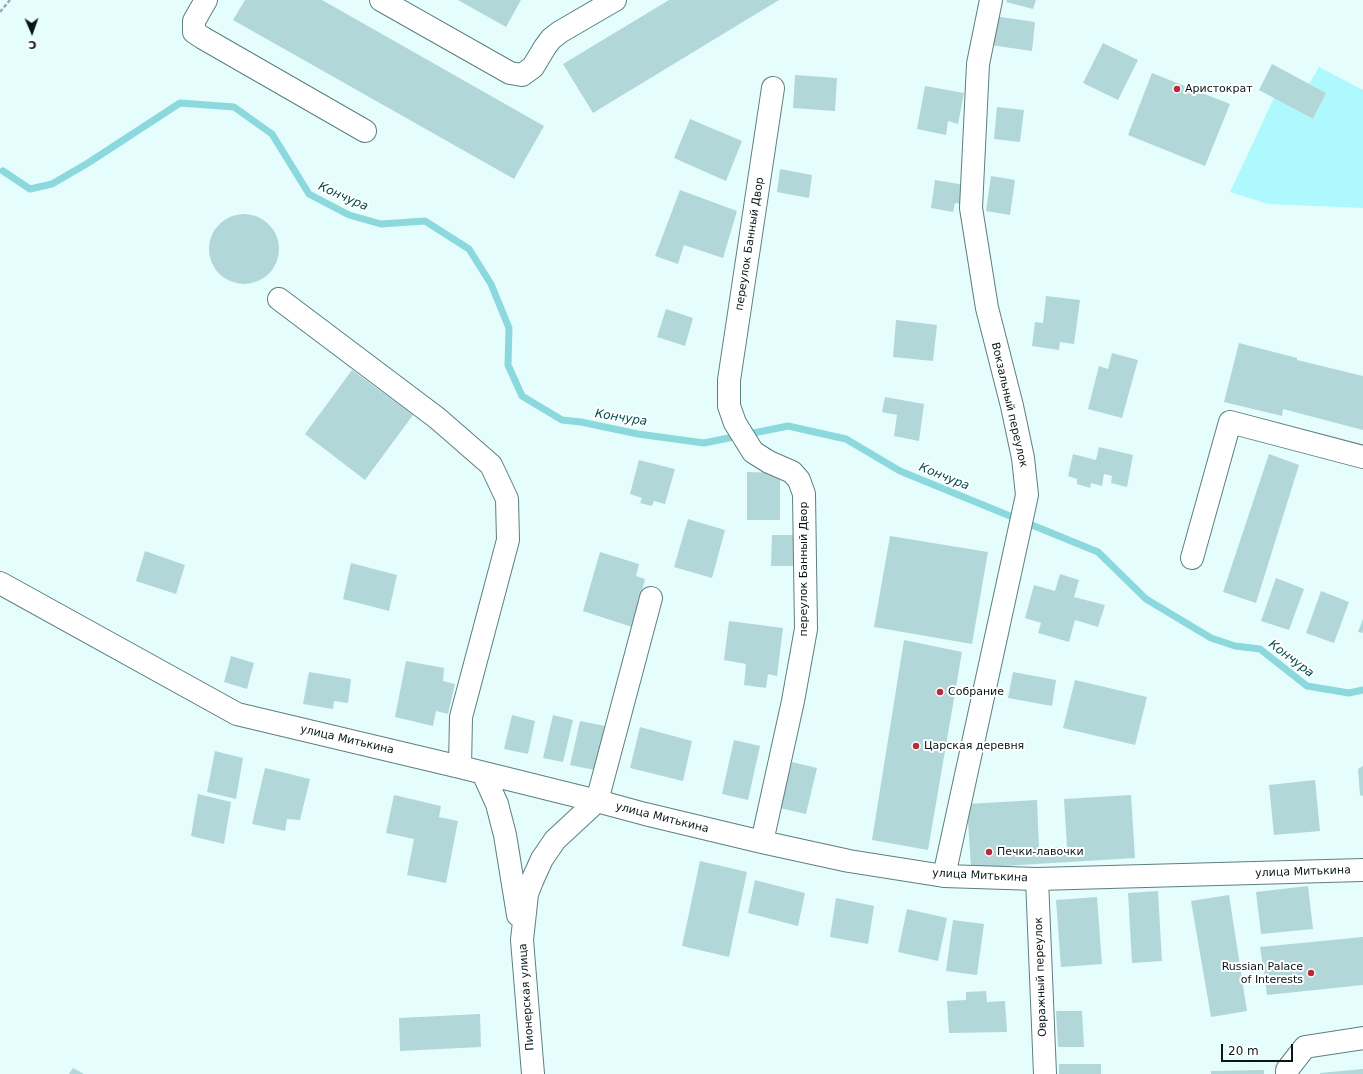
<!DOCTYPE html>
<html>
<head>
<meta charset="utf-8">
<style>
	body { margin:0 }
	#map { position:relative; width:1363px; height:1074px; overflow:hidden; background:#e6fdfe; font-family:"DejaVu Sans",sans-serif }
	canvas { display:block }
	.north { position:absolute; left:12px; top:12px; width:40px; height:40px; -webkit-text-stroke:3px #fff; paint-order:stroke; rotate:178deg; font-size:11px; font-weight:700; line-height:16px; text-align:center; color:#091718 }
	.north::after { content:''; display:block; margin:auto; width:14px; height:18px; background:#091718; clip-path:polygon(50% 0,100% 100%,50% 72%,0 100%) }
	.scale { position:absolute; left:1221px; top:1044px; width:72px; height:18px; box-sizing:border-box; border:2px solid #091718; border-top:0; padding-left:5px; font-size:12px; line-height:14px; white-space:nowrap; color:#091718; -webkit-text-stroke:3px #fff; paint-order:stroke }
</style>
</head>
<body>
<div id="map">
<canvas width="1363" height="1074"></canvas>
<div class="north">С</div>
<div class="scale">20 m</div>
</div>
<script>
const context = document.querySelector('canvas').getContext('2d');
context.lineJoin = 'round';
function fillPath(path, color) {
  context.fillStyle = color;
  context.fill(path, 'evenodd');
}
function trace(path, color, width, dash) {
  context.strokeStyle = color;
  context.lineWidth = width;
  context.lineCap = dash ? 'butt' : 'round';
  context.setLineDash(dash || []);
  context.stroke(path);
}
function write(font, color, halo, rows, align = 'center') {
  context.font = font + ' "DejaVu Sans",sans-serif';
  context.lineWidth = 4;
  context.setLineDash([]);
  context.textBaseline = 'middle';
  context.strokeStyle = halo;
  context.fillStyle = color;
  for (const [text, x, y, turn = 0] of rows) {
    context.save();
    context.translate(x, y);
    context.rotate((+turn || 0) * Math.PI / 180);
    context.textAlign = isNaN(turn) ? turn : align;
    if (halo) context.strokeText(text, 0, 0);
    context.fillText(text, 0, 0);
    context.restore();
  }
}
fillPath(new Path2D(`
	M1319 67 1363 90V208L1268 204 1230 192 1274 98 1313 119 1326 93 1309 84Z`), '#adf9fd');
trace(new Path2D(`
	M3 171 30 189 52 184 88 163 180 103 234 107 272 134 309 194 349 215 381 224 425 221 469 249 491 284 509 328 508 365 522 396 562 420 581 422 638 434 704 443 788 426 846 439 900 471 1098 552 1146 599 1211 638 1235 646 1260 649 1307 686 1349 693 1363 690`), '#8bd9dd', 7);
fillPath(new Path2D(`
	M245 0H322L544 126 514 179 233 20Z
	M458 0H521L506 27Z
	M669 0H779L593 113 563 64Z
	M1007 0H1036L1033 9 1006 2Z
	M994 16 1035 22 1032 51 990 45Z
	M1103 43 1138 60 1118 100 1083 83Z
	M1272 64 1326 93 1313 119 1259 90Z
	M1152 73 1230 104 1205 166 1128 135Z
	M795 75 837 78 835 111 793 108Z
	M925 86 964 93 958 124 948 121 946 135 917 129Z
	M997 107 1024 110 1020 142 994 139Z
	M690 119 742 141 726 181 674 158Z
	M780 169 812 175 809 198 777 192Z
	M991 176 1015 180 1010 215 986 211Z
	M935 180 965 185 963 204 955 203 953 212 931 208Z
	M680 190 737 211 723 258 684 245 678 264 655 256Z
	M209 249a35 35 0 1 1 70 0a35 35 0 1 1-70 0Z
	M1046 296 1080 300 1074 344 1060 342 1059 350 1032 346 1035 322 1043 323Z
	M666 309 693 318 685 346 657 337Z
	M896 320 937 325 933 361 893 357Z
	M1239 343 1297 358V360L1363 376V430L1283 409 1282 416 1224 402Z
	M1112 353 1138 360 1122 418 1088 409 1099 366 1108 369Z
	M352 370 413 415 365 480 305 434Z
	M885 397 924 404 919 441 894 436 897 415 882 412Z
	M1099 447 1133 455 1127 487 1111 483 1112 476 1104 474 1102 486 1091 483 1090 488 1077 484V479L1068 476 1073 454 1096 460Z
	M1269 454 1299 465 1256 603 1223 592Z
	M639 460 675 469 665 504 654 501 652 506 640 503 642 498 630 494Z
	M747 472 780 473V520H747Z
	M688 519 725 530 712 578 674 567Z
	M772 535H794L793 566H771Z
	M890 536 988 552 972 644 874 627Z
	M145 551 185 565 176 594 136 581Z
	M600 552 639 564 636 576 645 579 632 627 583 611Z
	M351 563 397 575 389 611 343 599Z
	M1060 574 1079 580 1074 597 1105 605 1098 627 1075 620 1069 642 1038 633 1041 623 1025 618 1034 585 1055 591Z
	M1276 578 1304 589 1289 630 1261 621Z
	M1321 591 1349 602 1334 643 1306 633Z
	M1363 619V633L1358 632Z
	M729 621 783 628 777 676 768 674 766 688 744 685 746 664 724 660Z
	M904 640 962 652 928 850 872 840Z
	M231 656 254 663 247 689 224 682Z
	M406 661 444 668 443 681 455 684 448 714 436 711 433 726 395 717Z
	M309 672 351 679 348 703 334 701 333 709 303 704Z
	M1013 672 1056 680 1052 706 1008 698Z
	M1075 680 1147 697 1135 745 1063 728Z
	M512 715 535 721 528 754 504 749Z
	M553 715 573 720 563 762 543 758Z
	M580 721 605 726 595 770 570 765Z
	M640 727 692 741 683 781 630 768Z
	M734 740 760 746 748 800 722 794Z
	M215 751 243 758 236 799 207 792Z
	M792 762 817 768 806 814 780 808Z
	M1363 766V796L1360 795 1358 769Z
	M265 768 310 779 300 820 287 819 285 831 252 824Z
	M1315 780 1320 831 1274 835 1269 785Z
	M198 794 231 802 224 844 191 836Z
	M394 795 441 806 439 817 458 821 446 883 407 875 414 839 386 833Z
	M1131 795 1135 858 971 868 967 804 1037 800 1039 848 1067 847 1064 799Z
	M700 861 747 872 729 957 682 946Z
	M755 880 805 893 798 926 748 913Z
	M1308 886 1313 929 1261 934 1256 892Z
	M1158 891 1162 961 1132 963 1128 893Z
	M1229 895 1247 1011 1211 1017 1191 901Z
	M1097 897 1102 964 1061 967 1056 900Z
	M836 898 874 906 868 944 830 937Z
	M907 909 947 918 938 961 898 952Z
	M953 920 984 924 977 975 946 971Z
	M1363 937V985L1267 995 1260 947Z
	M986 991 987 1002 1005 1001 1007 1032 949 1033 947 1001 966 1000V992Z
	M1056 1011H1082L1084 1047H1058Z
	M480 1014 481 1047 400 1051 399 1018Z
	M1059 1064H1101V1074H1059Z
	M73 1068 84 1074H69Z
	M1363 1069V1074H1320V1073Z
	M1264 1070V1074H1211V1071Z`), '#b2d7d9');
const minor = new Path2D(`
	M206 0 194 21V32L203 38 365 131
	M381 0 510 73 522 75 533 67 545 47 551 39 560 32 615 0
	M279 299 437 418 491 465 507 499 508 540 461 717 460 767
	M1192 558 1230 422 1363 457
	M0 583 237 714 460 767 597 801 645 814 762 842 849 861 944 876 1037 879 1363 870
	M483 773 497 804 505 835 518 915
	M597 801 651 598
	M762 842 793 701 806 629 804 494 799 480 792 472 769 462 753 452 735 423 729 406V380L773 88
	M944 876 1027 495 1023 458 1012 406 987 308 971 208 978 64 991 0
	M1037 879 1045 1074
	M533 1074 522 940 527 894 532 881 542 859 555 840 597 801
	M1287 1074V1070L1305 1047 1363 1038`);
trace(minor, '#5c7f80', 24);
trace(new Path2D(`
	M0 12 10 0`), '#9bafb0', 2.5, [4, 2]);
trace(minor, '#fff', 22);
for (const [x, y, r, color] of [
	[1177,89,4,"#ba2a3b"],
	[940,692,4,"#ba2a3b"],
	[916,746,4,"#ba2a3b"],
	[989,852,4,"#ba2a3b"],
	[1311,973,4,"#ba2a3b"]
]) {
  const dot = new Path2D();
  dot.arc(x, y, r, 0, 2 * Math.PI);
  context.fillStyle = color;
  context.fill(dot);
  trace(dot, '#fff', 1.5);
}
write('11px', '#091718', '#fff', [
	["Аристoкрат",1185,89],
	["Собрание",948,692],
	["Царская деревня",924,746],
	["Печки-лавочки",997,852],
	["Russian Palace",1303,967,"right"],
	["of Interests",1303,980,"right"]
], 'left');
write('11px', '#091718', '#fff', [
	["переулок Банный Двор",750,244,-81],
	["Вокзальный переулок",1009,405,77],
	["переулок Банный Двор",804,569,-90],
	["улица Митькина",347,740,13],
	["улица Митькина",662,818,14],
	["улица Митькина",1303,872,-2],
	["улица Митькина",980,876,3],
	["Овражный переулок",1041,977,-92],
	["Пионерская улица",527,997,-94]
]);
write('italic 12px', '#004c4f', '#fff', [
	["Кончура",343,197,24],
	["Кончура",621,418,9],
	["Кончура",944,477,22],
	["Кончура",1291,659,37]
]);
</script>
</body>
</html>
